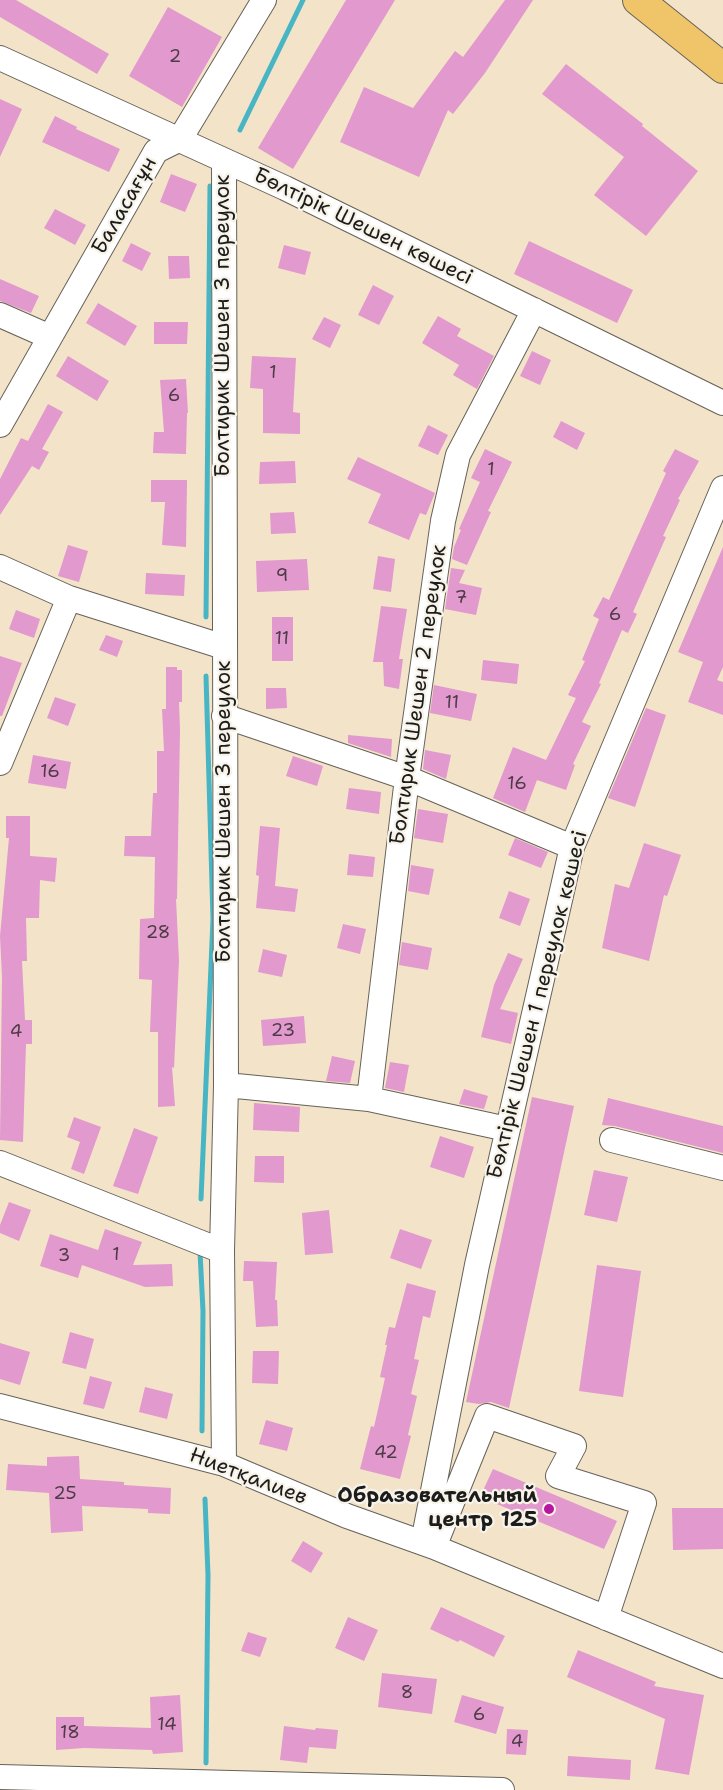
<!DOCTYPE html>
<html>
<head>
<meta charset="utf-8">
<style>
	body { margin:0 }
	canvas { display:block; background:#f2e3c9 }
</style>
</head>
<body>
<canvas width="723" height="1790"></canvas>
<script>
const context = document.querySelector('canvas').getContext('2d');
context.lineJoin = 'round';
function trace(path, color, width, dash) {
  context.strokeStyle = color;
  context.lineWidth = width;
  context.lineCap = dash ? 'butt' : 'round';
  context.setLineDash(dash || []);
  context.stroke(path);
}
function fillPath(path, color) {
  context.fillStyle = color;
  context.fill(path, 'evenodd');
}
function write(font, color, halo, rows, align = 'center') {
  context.font = font + ' "Shantell Sans",sans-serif';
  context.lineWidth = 4.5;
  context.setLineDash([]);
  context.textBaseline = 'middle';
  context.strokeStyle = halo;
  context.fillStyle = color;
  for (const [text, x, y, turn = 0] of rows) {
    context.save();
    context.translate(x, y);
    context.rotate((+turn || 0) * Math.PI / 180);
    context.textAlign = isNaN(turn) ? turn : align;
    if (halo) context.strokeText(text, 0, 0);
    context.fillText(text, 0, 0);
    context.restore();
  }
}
trace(new Path2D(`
	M240 130 303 0
	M206 617 210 186
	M201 1199 213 919 206 676
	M200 1252 203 1311 202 1431
	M205 1499 208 1575 206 1763`), '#48b5c4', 5);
fillPath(new Path2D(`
	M0 0H16L109 54 97 74 0 17Z
	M346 0H395L293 169 258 148Z
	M505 0H533L485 73 453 114 448 110 419 177 340 142 364 87 413 108 455 51 463 57Z
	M168 7 222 37 182 107 129 76Z
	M566 64 643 124 642 126 698 171 646 236 594 195 624 157 542 94Z
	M0 99 22 109 0 157Z
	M55 116 77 127 76 129 120 149 109 172 42 142Z
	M171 174 197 184 185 212 160 202Z
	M55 209 86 225 75 245 44 228Z
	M529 241 633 290 617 323 514 274Z
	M131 243 151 253 142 271 122 261Z
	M284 245 311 252 305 275 278 268Z
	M168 256H189L190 278 169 279Z
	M0 279 39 296 31 313 0 301Z
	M373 285 394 296 379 325 358 315Z
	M98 303 137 326 125 346 86 323Z
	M438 316 461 329 457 336 494 356 477 389 453 375 459 365 422 343Z
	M324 317 341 325 330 348 312 339Z
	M154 322H188L187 344H154Z
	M532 351 551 360 540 385 520 376Z
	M68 356 109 381 97 401 56 376Z
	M252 356 296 358 293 412 300 413V434L263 433V389L250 388Z
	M186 379 188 413H187L186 454 153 453 154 432H164L160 380Z
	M48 404 63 412 42 449 49 452 39 470 32 466 0 515V479L21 438 28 441Z
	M561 421 585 433 577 450 553 437Z
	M428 425 448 435 438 455 418 446Z
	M485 449 512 462 488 511 491 512 467 565 452 559 454 547 461 530 459 529 480 482 471 478Z
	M675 449 699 461 678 499 680 500 663 536 666 537 633 612 637 614 628 633 622 630 599 683 601 684 582 722 591 726 573 764 575 765 566 790 537 780 525 812 493 798 513 747 546 760 576 698 568 695 585 661 582 660 599 619 593 616 603 597 609 600 666 473 663 471Z
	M358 457 435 493 426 515 420 513 409 540 368 523 381 494 347 479Z
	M295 461 296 483 259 484 260 462Z
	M151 480H187L186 547 162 545 165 502H151Z
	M294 512 296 533 271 534 270 513Z
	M68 545 88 551 79 582 58 576Z
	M723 547V667L717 680 723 682V715L688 702 703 662 678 652Z
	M378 556 395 559 391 592 373 589Z
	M307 559 309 590 257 592 256 561Z
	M451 568 465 570 459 583 482 588 476 615 445 609Z
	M146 573 185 575 184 596 145 594Z
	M381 606 407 609 399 659H403L399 689 384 686 383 662H373Z
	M16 610 40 619 34 638 9 629Z
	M272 617H293V661H272Z
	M106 635 123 641 117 657 99 650Z
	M0 656 22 663 2 716H0Z
	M483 660 519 664 517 684 481 680Z
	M166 667H177V670H182V702H179L180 730 177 899H176L179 961 174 1068 172 1067 175 1106 158 1107V1032H150L152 980 139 979 140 919 154 918 155 857 124 856 125 836H151L153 793H157V751H164L162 709H166Z
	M434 685 477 694 471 721 430 713Z
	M266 688H286L287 708 266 709Z
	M55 697 76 704 68 726 47 718Z
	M646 708 666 715 635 807 608 798Z
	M348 735 392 739 391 757 348 743Z
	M425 750 451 755 446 779 423 769Z
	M33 755 71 762 66 789 28 783Z
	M293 756 323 766 317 786 286 776Z
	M349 788 381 792 379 814 346 809Z
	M418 809 448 814 443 843 414 838Z
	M6 816H30V856L57 858 55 882 40 880 39 918H26L27 961H22L25 1020H32V1044H26L23 1142 0 1140 2 977 0 936 9 838H6Z
	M260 826 280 828 275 886 298 889 295 912 256 908 259 876 256 875Z
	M515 838 548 852 541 868 508 855Z
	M644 843 681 855 667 896 664 895 649 961 602 948 615 884 629 888Z
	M349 854 375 857 373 877 347 875Z
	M411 865 434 869 429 895 408 891Z
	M509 891 530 899 520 926 499 918Z
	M343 924 366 929 360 954 337 948Z
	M402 942 432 948 428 970 399 965Z
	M263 949 287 955 282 977 258 972Z
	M508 953 523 959 500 1009 518 1013 511 1044 481 1037 494 985Z
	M304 1016 306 1043 263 1046 261 1020Z
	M332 1056 355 1061 350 1083 326 1081Z
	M390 1062 409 1065 404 1092 385 1088Z
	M464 1089 488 1096 484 1109 459 1104Z
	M532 1097 574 1106 509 1408 491 1402 479 1404 466 1402Z
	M608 1098 723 1126V1153L615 1126 602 1125Z
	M254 1103 300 1107 299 1132 253 1130Z
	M74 1117 101 1127 84 1174 71 1169 80 1142 67 1137Z
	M134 1128 158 1137 138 1194 113 1186Z
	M440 1136 474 1147 464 1178 430 1167Z
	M255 1156H284V1183L254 1182Z
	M594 1170 628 1177 617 1222 584 1215Z
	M9 1202 31 1210 19 1241 0 1233V1225Z
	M329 1210 333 1253 305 1255 302 1213Z
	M105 1229 142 1242 133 1265 172 1264 173 1286 145 1287 82 1265 78 1278 40 1266 50 1234 98 1250Z
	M400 1229 432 1240 421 1269 390 1258Z
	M244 1261 277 1262 275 1300H277L278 1326 256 1327 253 1281H243Z
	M597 1265 641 1271 623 1397 579 1391Z
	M407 1283 436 1291 430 1318 423 1316 414 1359 419 1360 411 1394 417 1396 408 1435 411 1436 400 1479 360 1469 371 1426 374 1427 385 1378 380 1377 387 1345H385L389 1327 395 1328Z
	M70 1332 94 1339 86 1369 62 1363Z
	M0 1343 30 1352 20 1385 0 1379Z
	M253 1351H279L278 1384 252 1383Z
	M90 1376 112 1382 104 1409 83 1404Z
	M145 1387 173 1394 167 1419 139 1412Z
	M266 1420 293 1428 287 1451 259 1444Z
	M79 1456 80 1479 124 1482V1485L171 1488 170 1514 148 1513V1509L82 1506 83 1531 51 1533 49 1493 6 1490 8 1464 47 1466V1457Z
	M493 1469 617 1521 604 1549 480 1497Z
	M672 1508H723V1549L673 1550Z
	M303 1541 323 1553 311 1573 291 1561Z
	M441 1607 505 1636 494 1657 460 1640 458 1642 430 1629Z
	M348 1617 378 1630 364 1661 335 1648Z
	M248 1632 267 1638 260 1657 241 1651Z
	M578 1650 656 1682 654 1686 704 1695 689 1775 655 1769 665 1719 567 1677Z
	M382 1673 437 1679 432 1714 378 1707Z
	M180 1695 183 1752 153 1754 152 1750 84 1748 56 1750V1717H84V1726L151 1728 150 1697Z
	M462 1695 504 1707 496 1734 454 1722Z
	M284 1726 315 1730 316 1728 338 1730 336 1749 309 1747 307 1763 280 1760Z
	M507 1729 528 1730 526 1755 506 1754Z
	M568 1756 631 1760 630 1780 567 1776Z`), '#e299cd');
const minor = new Path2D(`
	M0 58 285 188 723 403
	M224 161 226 1085 222 1251 224 1464
	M0 315 50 337
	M0 425 156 151 180 139 264 0
	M0 567 69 598 224 647
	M224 716 407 778 572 847
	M0 763 69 598
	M226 1085 369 1099 507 1129
	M369 1099 407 778 443 521 458 455 534 310
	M612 1140 723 1168
	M0 1163 222 1251
	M0 1406 224 1464 347 1516 434 1547 723 1666
	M423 1542 477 1265 572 847 723 488
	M434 1547 487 1416 574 1446 558 1476 644 1503 606 1618
	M0 1777 502 1790`);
const major = new Path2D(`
	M638 0 723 68`);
trace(minor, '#676259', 26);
trace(major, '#676259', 32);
trace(minor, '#fff', 24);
trace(major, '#f0c469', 30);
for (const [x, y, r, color] of [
	[549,1509,6,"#b5179e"]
]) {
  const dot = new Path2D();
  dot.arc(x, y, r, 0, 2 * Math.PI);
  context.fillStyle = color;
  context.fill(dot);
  trace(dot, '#f7f3e8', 2);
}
write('18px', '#4e3b48', null, [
	["2",175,57],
	["1",273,373],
	["6",174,396],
	["1",491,470],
	["9",282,576],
	["7",461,598],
	["6",615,615],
	["11",282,639],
	["11",452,703],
	["16",50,772],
	["16",517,784],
	["28",158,933],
	["23",283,1031],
	["4",16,1032],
	["1",116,1255],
	["3",64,1256],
	["42",386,1453],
	["25",65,1494],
	["8",407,1693],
	["6",479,1715],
	["14",167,1725],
	["18",70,1733],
	["4",517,1742]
]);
write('21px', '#1c1c1c', '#f7f3e8', [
	["Баласағұн",125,206,-60],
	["Бөлтірік Шешен көшесі",363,227,26],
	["Болтирик Шешен 3 переулок",224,326,-90],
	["Болтирик Шешен 2 переулок",419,695,-82],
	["Болтирик Шешен 3 переулок",225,812,-90],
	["Бөлтірік Шешен 1 переулок көшесі",538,1005,-76],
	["Ниетқалиев",248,1477,21]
]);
write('bold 21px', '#1c1c1c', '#f7f3e8', [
	["Образовательный",537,1497],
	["центр 125",537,1521]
], 'right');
</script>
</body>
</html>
